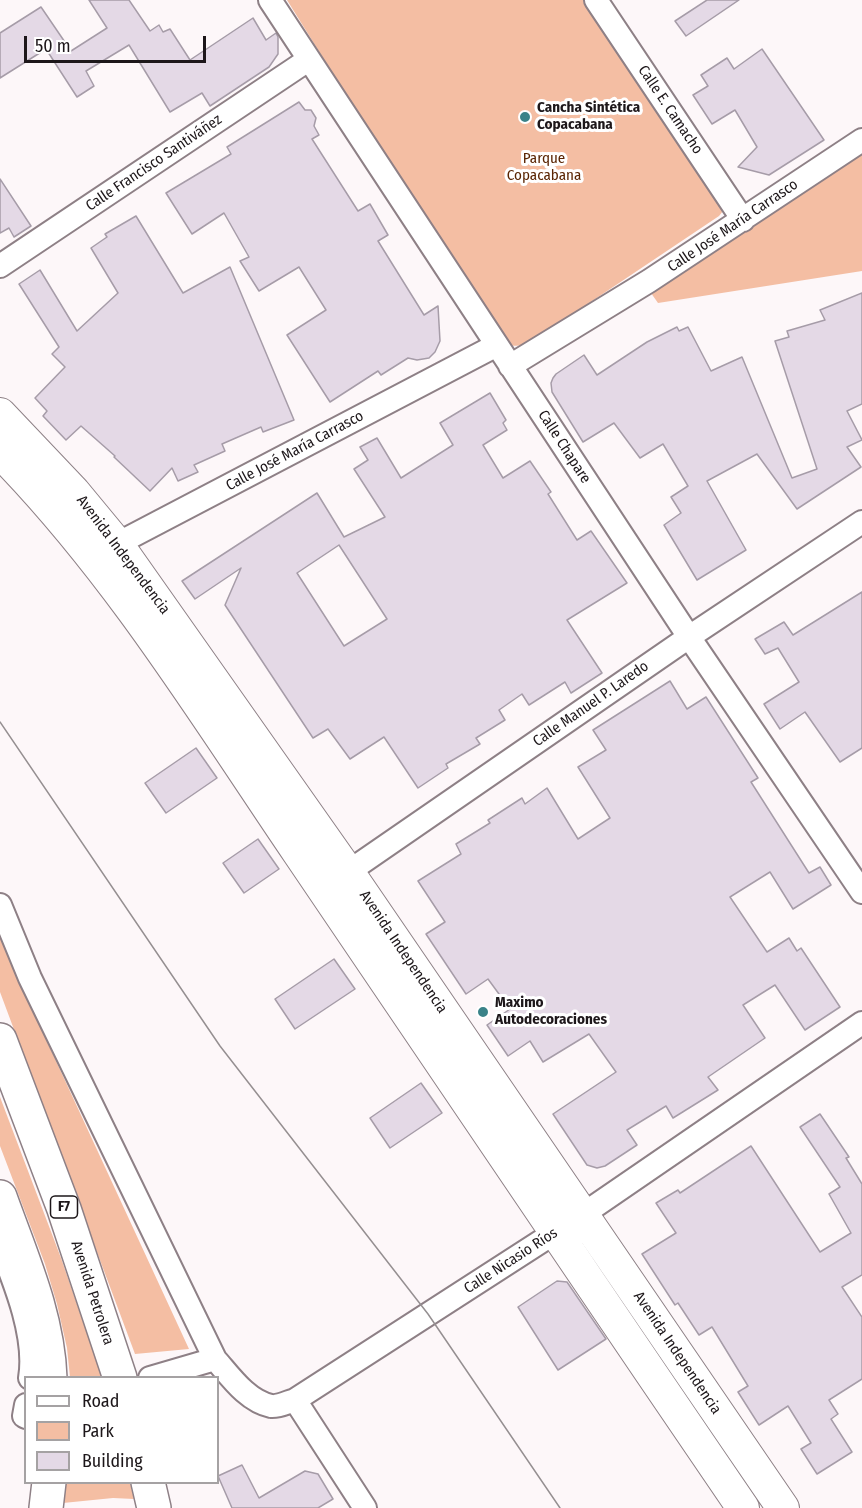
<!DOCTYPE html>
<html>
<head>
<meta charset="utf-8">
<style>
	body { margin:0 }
	#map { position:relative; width:862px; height:1508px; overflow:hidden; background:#fdf7f9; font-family:"Fira Sans Condensed",sans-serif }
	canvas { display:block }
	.legend { position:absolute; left:24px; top:1376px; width:195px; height:108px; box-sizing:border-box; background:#fff; border:2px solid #a5a2a3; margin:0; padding:8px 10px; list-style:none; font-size:18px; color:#1d171a }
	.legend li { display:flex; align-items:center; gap:12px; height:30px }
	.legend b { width:30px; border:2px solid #a5a2a3 }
	.scale { position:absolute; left:24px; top:36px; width:182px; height:27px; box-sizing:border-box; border:3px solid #1d171a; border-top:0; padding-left:8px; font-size:18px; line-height:21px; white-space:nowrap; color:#1d171a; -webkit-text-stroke:4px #fff; paint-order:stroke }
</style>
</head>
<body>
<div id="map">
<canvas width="862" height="1508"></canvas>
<ul class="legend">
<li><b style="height:8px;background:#fff"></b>Road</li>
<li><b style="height:16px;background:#f4bea3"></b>Park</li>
<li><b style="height:16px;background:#e4d9e6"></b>Building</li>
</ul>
<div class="scale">50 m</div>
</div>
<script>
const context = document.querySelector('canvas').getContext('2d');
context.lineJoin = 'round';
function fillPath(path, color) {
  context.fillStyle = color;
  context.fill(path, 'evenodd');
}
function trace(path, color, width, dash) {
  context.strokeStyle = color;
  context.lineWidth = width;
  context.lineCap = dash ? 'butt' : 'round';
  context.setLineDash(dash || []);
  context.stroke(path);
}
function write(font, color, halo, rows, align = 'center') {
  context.font = font + ' "Fira Sans Condensed",sans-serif';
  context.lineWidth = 6;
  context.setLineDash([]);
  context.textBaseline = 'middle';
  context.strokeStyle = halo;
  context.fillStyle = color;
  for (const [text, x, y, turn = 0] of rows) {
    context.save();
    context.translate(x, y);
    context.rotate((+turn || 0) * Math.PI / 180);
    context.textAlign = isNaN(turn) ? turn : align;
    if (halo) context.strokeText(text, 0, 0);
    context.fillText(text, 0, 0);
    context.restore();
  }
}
fillPath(new Path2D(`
	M287 0H587L723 206V211L719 216 531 342C518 348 508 347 497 338Z
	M862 152V271L658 303 651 293Z
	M0 937 20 983 189 1349 135 1354 0 992Z
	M0 1097 61 1258 102 1377H70L67 1348 57 1304 45 1264 0 1146Z
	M66 1482 130 1483 134 1499 113 1498 63 1503Z`), '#f4bea3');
const building = new Path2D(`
	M89 0H129L150 31 159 25 163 32 170 29 190 60 253 18 266 40 276 33 278 37V54L269 67 210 106 202 93 170 112 129 45 86 71 94 86 77 97 46 49 0 78V33L41 7 71 51 107 28Z
	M707 0H739L686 36 675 21Z
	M762 49 824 140 769 175 738 167 757 147 735 110 712 124 693 95 708 86 701 75 727 58 734 69Z
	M299 102 305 110H311L316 118 314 126 319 135 312 139 358 211 370 204 388 235 378 241 424 315 438 306 440 341 435 352 429 358 417 360 408 358 381 375 378 371 330 402 287 335 326 310 299 267 259 291 240 261 249 257 224 213 192 234 166 193 231 154 227 147Z
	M0 179 31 226 14 237 9 228 0 233Z
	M136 216 183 293 230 267 294 420 263 432 261 427 222 444 225 451 194 465 198 472 178 481 172 468 150 491 114 457 115 456 81 426 66 440 43 416 47 411 35 398 65 367 52 354 59 347 19 284 40 270 77 331 118 293 91 248 107 237 105 234Z
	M862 293V404L847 411 862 440 847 447 861 467 797 509 757 454 707 481 746 550 697 580 664 525 681 513 671 497 688 486 663 444 640 458 614 423 583 442 552 392 551 383 553 378 556 374 584 355 597 375 647 342 677 327 679 331 688 327 711 371 742 357 792 478 817 469 775 341 789 337 787 331 825 320 820 310Z
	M490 393 506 420 503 423 507 430 483 445 503 478 530 461 551 492 548 494 577 540 591 531 627 583 567 620 602 673 571 693 565 682 529 705 522 694 499 710 505 720 476 738 480 744 446 764 448 768 418 788 384 737 350 759 328 729 313 738 225 605 241 568 195 599 182 581 317 493 344 537 385 517 354 469 368 460 360 447 377 438 401 478 453 445 440 423ZM339 545 387 619 344 646 297 573Z
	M862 592V748L840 762 805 712 780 729 764 704 799 682 778 648 765 654 755 639 784 622 793 635Z
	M670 681 687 709 706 697 758 778 751 782 809 873 820 867 831 885 793 909 770 872 730 897 767 952 789 938 797 951 801 948 840 1007 805 1030 775 985 743 1005 765 1038 708 1077 718 1090 673 1118 666 1106 627 1130 637 1145 605 1166 597 1168 587 1165 553 1114 616 1072 589 1034 543 1062 530 1041 508 1056 487 1025 510 1009 488 979 466 994 426 934 445 922 418 881 461 854 456 844 490 823 488 820 522 798 525 804 547 788 578 839 610 818 578 767 606 750 593 730Z
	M196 748 217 778 166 813 145 783Z
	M258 839 279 869 244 893 223 863Z
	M334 959 355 989 295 1029 275 999Z
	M421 1083 442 1113 390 1148 370 1118Z
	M820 1114 849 1157 846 1158 862 1184V1275L842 1287 862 1317V1379L829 1400 838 1414 831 1419 852 1452 817 1474 801 1449 811 1443 788 1406 759 1425 738 1392 748 1386 712 1327 699 1335 678 1303 675 1305 642 1254 676 1233 656 1203 678 1190 680 1193 751 1146 820 1252 851 1233 829 1194 840 1187 800 1127Z
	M557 1281 567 1282 606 1339 558 1370 518 1307Z
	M242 1465 259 1498 305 1471 318 1474 333 1499 318 1508H232L218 1476Z`);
fillPath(building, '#e4d9e6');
trace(building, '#a69ca8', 1.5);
const minor = new Path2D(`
	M270 0 689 637 862 892
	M596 0 743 220
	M0 266 308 60
	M510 366 649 281 862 140
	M107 553 117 544 497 345
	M335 881 689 637 862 522
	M0 905 30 978 215 1359C230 1376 247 1401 271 1406 278 1407 288 1402 295 1400L582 1215 862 1023
	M0 1245C15 1283 37 1337 30 1378
	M150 1378 215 1359
	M295 1400 365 1508
	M26 1405 24 1416 26 1417`);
const secondary = new Path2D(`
	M0 414 74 492 117 544 348 872 783 1508
	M0 452C117 571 205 715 298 852 447 1071 594 1290 743 1508`);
const primary = new Path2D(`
	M0 1040 64 1209 120 1378
	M0 1197C21 1256 48 1315 50 1378
	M148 1482 154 1508
	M46 1508 49 1482`);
trace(minor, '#8e8086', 26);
trace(secondary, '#8e8086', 34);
trace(primary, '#8e8086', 36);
trace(minor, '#fff', 22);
trace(secondary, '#fff', 32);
trace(primary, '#fff', 33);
trace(new Path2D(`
	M0 722 220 1046 428 1314 560 1508`), '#958f91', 1.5);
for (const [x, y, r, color] of [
	[525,117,6,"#3a8288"],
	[483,1012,6,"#3a8288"]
]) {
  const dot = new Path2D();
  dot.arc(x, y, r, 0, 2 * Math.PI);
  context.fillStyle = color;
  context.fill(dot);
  trace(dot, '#fff', 2);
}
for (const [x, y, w] of [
	[64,1207,27]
]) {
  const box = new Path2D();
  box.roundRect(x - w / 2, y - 11, w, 22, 4.5);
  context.fillStyle = '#fff';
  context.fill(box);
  trace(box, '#1d171a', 1.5);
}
write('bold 14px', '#1d171a', null, [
	["F7",64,1207]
]);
write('bold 15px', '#1d171a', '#fff', [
	["Cancha Sintética",537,108],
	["Copacabana",537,125],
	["Maximo",495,1003],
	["Autodecoraciones",495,1020]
], 'left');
write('15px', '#1d171a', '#fff', [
	["Calle E. Camacho",670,110,56],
	["Calle Francisco Santiváñez",154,163,-34],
	["Calle José María Carrasco",733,226,-34],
	["Calle Chapare",564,447,57],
	["Calle José María Carrasco",295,451,-28],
	["Avenida Independencia",123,555,53],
	["Calle Manuel P. Laredo",591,704,-35],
	["Avenida Independencia",403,952,56],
	["Calle Nicasio Ríos",511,1261,-33],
	["Avenida Petrolera",92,1293,72],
	["Avenida Independencia",677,1353,56]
]);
write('15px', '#5a2503', '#fff', [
	["Parque",544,159],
	["Copacabana",544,176]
]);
</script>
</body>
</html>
